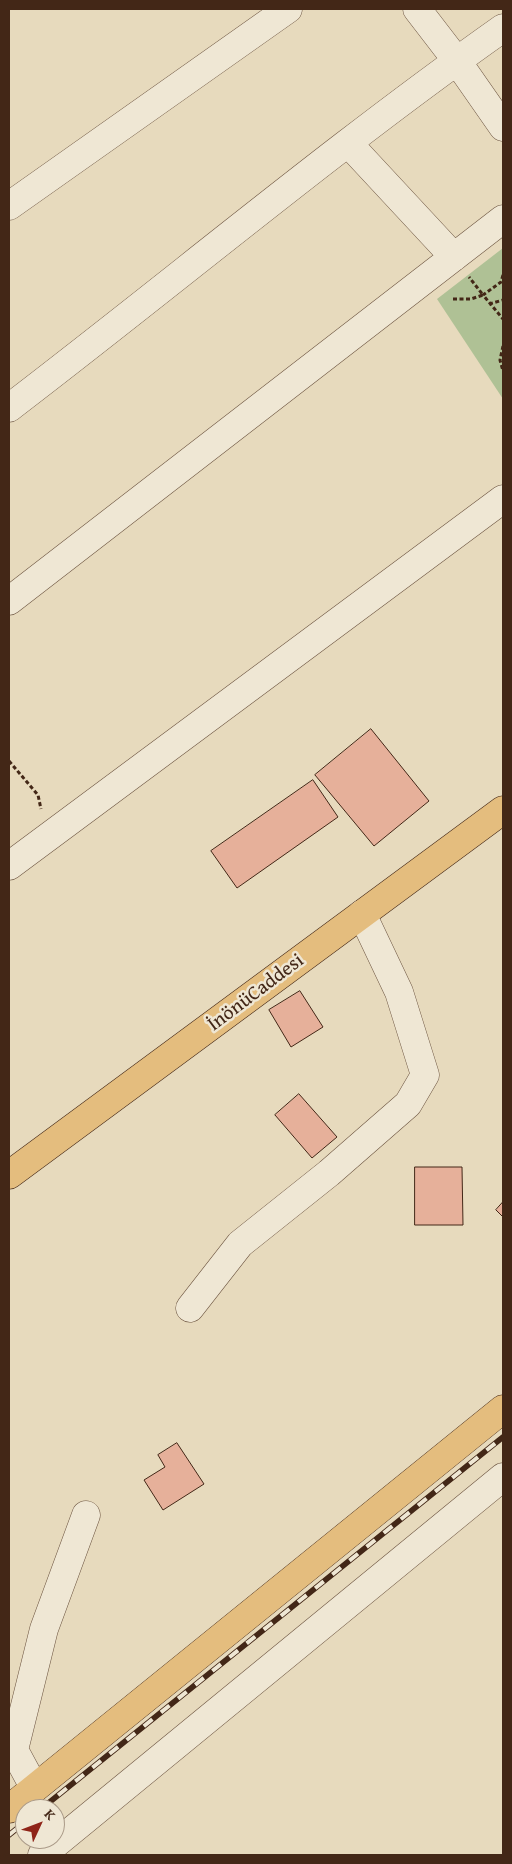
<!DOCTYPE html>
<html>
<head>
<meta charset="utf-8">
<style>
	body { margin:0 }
	#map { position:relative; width:512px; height:1864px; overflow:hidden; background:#e7dabd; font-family:"Gentium Book Plus",serif }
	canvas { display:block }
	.frame { position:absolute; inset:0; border:10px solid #432717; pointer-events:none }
	.north { position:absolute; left:15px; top:1799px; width:50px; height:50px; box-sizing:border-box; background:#efe7d4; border:1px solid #aa9a88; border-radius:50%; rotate:47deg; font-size:14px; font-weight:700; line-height:20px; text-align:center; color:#432717 }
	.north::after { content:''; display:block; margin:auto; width:18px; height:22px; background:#8f2418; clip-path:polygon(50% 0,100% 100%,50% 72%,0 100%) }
</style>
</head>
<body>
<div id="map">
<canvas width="512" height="1864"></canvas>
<div class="frame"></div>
<div class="north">K</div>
</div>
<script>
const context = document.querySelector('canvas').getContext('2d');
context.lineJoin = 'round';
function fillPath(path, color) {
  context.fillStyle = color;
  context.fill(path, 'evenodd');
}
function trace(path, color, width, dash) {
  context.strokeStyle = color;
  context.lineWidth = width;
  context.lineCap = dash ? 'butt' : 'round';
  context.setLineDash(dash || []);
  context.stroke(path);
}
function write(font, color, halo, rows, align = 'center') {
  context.font = font + ' "Gentium Book Plus",serif';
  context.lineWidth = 5;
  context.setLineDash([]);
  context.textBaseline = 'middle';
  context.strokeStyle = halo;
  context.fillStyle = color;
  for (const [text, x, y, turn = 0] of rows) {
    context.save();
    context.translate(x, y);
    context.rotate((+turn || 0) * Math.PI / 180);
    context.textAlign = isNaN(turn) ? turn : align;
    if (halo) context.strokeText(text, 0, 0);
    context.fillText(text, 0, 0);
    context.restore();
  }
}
fillPath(new Path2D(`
	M503 248V399L437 299Z`), '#afc195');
const building = new Path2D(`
	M371 729 429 801 374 846 315 775Z
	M313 780 338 817 237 888 211 851Z
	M300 991 323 1027 291 1047 269 1010Z
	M299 1094 337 1137 312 1158 275 1115Z
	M415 1167H462L463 1225H415Z
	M503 1202V1217L496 1210Z
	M177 1443 204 1484 163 1510 144 1480 165 1467 158 1455Z`);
fillPath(building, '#e6b09a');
trace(building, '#432717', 1);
const minor = new Path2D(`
	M417 9 457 61 503 127
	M348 143 454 257
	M9 206 288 9
	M9 408C174 282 333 148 503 28
	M9 601 503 219
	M9 866 503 499
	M190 1308 240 1244 329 1173 408 1104 425 1075 399 992 362 914
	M34 1787 14 1750 44 1629 86 1515
	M42 1855 503 1477`);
const major = new Path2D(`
	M9 1175 503 810
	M9 1809 503 1409`);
trace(minor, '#6c5440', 29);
trace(major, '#432717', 29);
trace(new Path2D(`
	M503 275 501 282 483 295 503 319
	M453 299H471L483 295 469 277
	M489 304 503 300
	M503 346 500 360 503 371
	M9 761 38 795 41 809`), '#432717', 3, [4, 2.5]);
trace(minor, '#efe7d4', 28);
trace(major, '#e4bd7e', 28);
const rail = new Path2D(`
	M41 1809 503 1437
	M9 1835 25 1822`);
trace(rail, '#432717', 5.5);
trace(rail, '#efe7d4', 4, [11]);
write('20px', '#432717', '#efe7d4', [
	["İnönüCaddesi",256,993,-37]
]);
</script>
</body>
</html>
